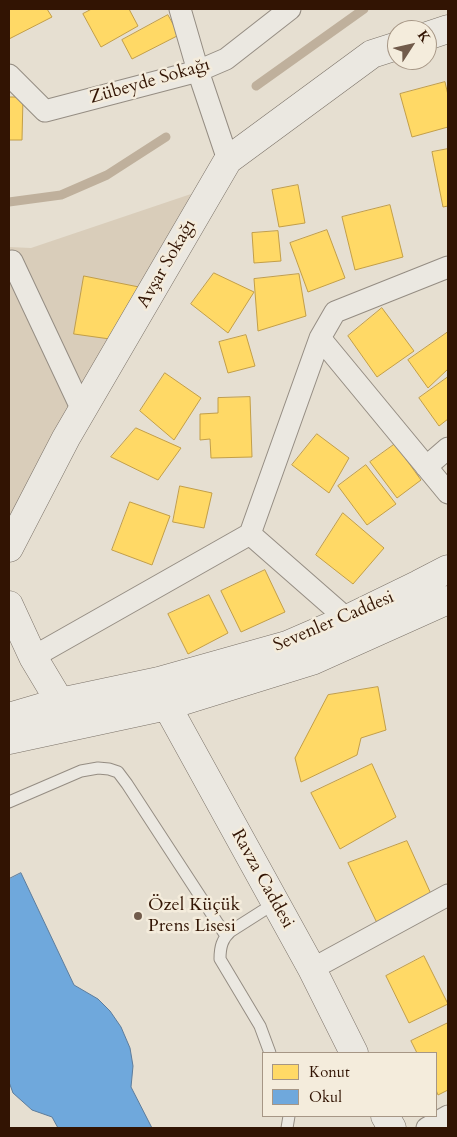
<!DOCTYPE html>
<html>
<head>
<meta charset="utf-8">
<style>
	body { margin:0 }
	#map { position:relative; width:457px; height:1137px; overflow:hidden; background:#e6dfd1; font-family:Cardo,serif }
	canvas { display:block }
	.frame { position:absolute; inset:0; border:10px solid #321403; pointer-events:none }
	.legend { position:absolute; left:262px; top:1052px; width:175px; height:65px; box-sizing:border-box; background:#f4ecdc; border:1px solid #a69685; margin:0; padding:6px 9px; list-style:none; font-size:15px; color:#321403 }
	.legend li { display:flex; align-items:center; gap:10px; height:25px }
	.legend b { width:25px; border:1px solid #a69685 }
	.north { position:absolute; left:387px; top:20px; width:50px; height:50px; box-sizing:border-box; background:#f4ecdc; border:1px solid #a69685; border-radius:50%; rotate:55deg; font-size:14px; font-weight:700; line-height:20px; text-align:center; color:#321403 }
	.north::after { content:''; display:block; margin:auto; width:18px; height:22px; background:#715b4b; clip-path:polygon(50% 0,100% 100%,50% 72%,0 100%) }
</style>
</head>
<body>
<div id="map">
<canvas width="457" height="1137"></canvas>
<div class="frame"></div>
<ul class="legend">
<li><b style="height:14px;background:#ffd966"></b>Konut</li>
<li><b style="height:14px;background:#6fa8dc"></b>Okul</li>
</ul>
<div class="north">K</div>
</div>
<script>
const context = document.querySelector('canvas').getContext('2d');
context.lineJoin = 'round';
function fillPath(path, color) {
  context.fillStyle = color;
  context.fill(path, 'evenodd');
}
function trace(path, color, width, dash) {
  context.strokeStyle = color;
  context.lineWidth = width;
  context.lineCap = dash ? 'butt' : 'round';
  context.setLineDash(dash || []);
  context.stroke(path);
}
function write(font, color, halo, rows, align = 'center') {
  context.font = font + ' Cardo,serif';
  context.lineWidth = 5;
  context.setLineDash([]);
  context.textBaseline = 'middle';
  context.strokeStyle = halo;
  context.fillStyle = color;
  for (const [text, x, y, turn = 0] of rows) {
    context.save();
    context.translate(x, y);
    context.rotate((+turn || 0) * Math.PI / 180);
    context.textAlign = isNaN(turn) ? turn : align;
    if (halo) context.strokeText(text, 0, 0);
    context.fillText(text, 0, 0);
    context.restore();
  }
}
fillPath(new Path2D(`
	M191 194 32 526 9 539V247L31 248Z`), '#d9cdba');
const homes = new Path2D(`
	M9 9H47L52 17 9 39Z
	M92 9H129L138 26 101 47 83 14Z
	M168 15 179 35 132 59 122 40Z
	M445 82 448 95V127L412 137 400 94Z
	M9 97H23L22 140H9Z
	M448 149V206L443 207 432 152Z
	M298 185 305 223 279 227 272 190Z
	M390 205 403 257 355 270 342 217Z
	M327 230 345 278 308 292 290 243Z
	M278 231 281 261 254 263 252 233Z
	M214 273 254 292 228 333 191 304Z
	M299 274 306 316 258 331 254 279Z
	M84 276 139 287 117 340 74 334Z
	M382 308 414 351 377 377 348 336Z
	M448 332V369L428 388 408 360Z
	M246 335 255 366 228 373 219 342Z
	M165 373 201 398 174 440 140 411Z
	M448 377V419L439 426 419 398Z
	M250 397 252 457 211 458 210 439 200 440V414L218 413V398Z
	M136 428 181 448 158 480 111 457Z
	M317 434 349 458 329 493 292 465Z
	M395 444 421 480 397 498 370 462Z
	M366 465 396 504 367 525 338 486Z
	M180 486 212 493 204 528 173 522Z
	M130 502 170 516 152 565 112 550Z
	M343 513 384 548 353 584 316 555Z
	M265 570 285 612 241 632 221 591Z
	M209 595 228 633 188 654 168 614Z
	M378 687 386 730 361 738 357 755 301 782 295 758 328 695Z
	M372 764 396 817 340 849 311 793Z
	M407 841 431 894 377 923 348 863Z
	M424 956 448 1004 409 1023 386 976Z
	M448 1023V1090L438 1095 436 1090V1053H417L411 1041Z`);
fillPath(homes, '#ffd966');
trace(homes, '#c29e48', 1);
const schools = new Path2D(`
	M21 873 74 985 98 999 110 1011 121 1027 130 1048 133 1066 131 1087 152 1128H58L52 1117 32 1110 13 1093 9 1082V879Z`);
fillPath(schools, '#6fa8dc');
trace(schools, '#5d7c9b', 1);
trace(new Path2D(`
	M256 86 364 9
	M9 202 61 195 107 175 166 137`), '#bfb09c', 9);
const lane = new Path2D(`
	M9 802 81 771 98 768 109 769 118 772 127 784 226 936
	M270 1053 260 1026 220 959C220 947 222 939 231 931L275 903
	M287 1128 289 1116`);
const street = new Path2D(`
	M180 9 198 71 228 160
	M9 75 45 111 198 71 226 59 290 9
	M12 261 82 410
	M320 338 448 493
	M426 467 448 448
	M250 534 347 619
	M33 657 250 534 320 338 335 312 448 267
	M312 969 448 895
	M427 1128 448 1116`);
const secondary = new Path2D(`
	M427 36 448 29
	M9 548 66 438 228 160 372 54 397 46
	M9 605 33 657 60 702
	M161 688 167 706 312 969 354 1053
	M9 717 60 702 159 681 287 645 347 619 419 584 448 569
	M9 740 167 706 312 661 448 600
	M385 1116 392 1128`);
trace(lane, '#958d83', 13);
trace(street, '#958d83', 23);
trace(secondary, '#7b7268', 29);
trace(lane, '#ebe8e1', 11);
trace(street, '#ebe8e1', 21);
trace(secondary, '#ebe8e1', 28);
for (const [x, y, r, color] of [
	[138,916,5,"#715b4b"]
]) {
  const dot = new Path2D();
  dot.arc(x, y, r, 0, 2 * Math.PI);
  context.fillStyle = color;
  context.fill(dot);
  trace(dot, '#f4ecdc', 2);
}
write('18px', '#321403', '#f4ecdc', [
	["Zübeyde Sokağı",150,82,-16],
	["Avşar Sokağı",167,264,-60],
	["Sevenler Caddesi",334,622,-23],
	["Ravza Caddesi",262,879,61]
]);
write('18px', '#321403', '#f4ecdc', [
	["Özel Küçük",148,906],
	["Prens Lisesi",148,927]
], 'left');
</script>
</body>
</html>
